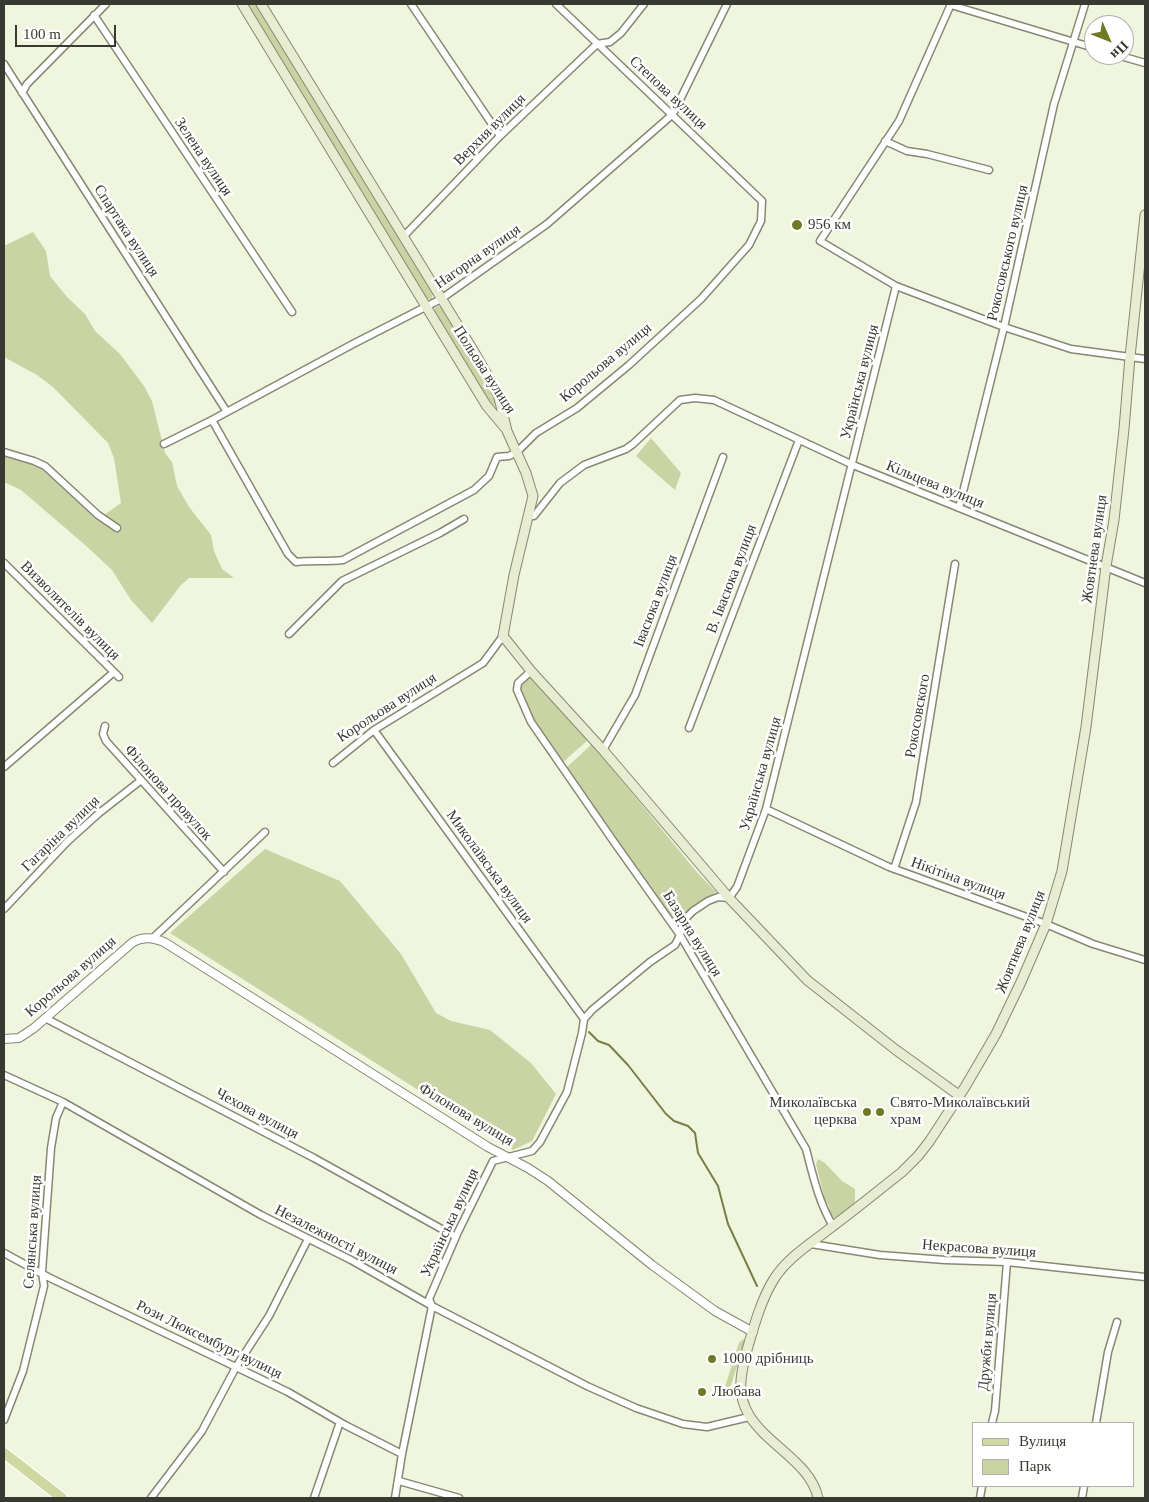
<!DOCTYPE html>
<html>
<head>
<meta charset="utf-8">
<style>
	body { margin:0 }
	#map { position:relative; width:1149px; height:1502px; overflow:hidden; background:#f0f5de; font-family:Georgia,serif }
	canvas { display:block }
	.frame { position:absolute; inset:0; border:5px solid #383a31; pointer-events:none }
	.legend { position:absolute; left:972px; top:1422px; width:162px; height:65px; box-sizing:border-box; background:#fff; border:1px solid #afb0ad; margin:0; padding:6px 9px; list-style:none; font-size:15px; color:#383a31 }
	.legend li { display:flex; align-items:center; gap:10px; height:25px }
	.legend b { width:25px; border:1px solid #afb0ad }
	.north { position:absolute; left:1084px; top:15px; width:50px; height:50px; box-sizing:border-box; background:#fff; border:1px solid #afb0ad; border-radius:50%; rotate:134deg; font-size:14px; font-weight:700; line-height:20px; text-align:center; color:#383a31 }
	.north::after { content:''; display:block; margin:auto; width:18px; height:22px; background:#707a26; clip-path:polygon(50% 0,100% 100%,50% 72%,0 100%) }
	.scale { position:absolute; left:15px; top:25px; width:101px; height:22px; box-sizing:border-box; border:2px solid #383a31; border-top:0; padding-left:6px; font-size:15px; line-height:18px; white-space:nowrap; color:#383a31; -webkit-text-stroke:4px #fff; paint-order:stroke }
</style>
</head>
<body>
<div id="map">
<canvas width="1149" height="1502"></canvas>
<div class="frame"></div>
<ul class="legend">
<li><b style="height:6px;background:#d0d8a1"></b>Вулиця</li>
<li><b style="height:14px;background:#cad3a3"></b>Парк</li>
</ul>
<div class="north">Пн</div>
<div class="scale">100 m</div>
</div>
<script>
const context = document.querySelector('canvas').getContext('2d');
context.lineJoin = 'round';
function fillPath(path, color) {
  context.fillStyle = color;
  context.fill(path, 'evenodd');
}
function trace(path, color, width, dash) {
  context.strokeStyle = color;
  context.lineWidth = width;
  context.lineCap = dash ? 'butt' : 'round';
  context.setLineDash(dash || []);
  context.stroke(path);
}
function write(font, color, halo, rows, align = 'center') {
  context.font = font + ' Georgia,serif';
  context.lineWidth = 5;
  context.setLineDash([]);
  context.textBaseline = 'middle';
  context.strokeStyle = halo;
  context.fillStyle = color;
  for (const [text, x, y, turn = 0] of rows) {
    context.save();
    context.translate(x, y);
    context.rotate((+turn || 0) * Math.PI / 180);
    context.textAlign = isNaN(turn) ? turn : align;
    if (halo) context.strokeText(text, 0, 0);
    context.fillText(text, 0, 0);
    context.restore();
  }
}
fillPath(new Path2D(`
	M246 4H257L433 292 432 299H427Z
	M33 232 46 251 50 276 67 297 85 314 95 331 120 354 144 386 152 401 165 453 172 462 177 486 189 507 211 535 214 551 222 569 234 578H189L181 585 152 623 131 600 112 570 84 544 21 490 4 482V455L35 464 44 469 100 520 104 515 121 503 114 458 108 443 53 387 37 375 4 357V246Z
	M439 306 443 308 492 390 496 402 494 406 481 390 434 313 435 307Z
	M651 438 681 473 675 490 636 456Z
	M530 676 588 740 562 763C545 740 531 716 520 690L522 683Z
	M592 744 695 870 716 892 688 912 677 926 645 883 566 768Z
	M265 849 340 881 401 954 436 1013 451 1021 490 1030 531 1063 556 1094 532 1141 513 1150 170 933Z
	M818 1159 825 1163 842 1181 855 1189V1203L842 1215 835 1218 830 1214 829 1206 825 1200 816 1164Z
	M743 1339 745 1342 728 1394 723 1393 739 1343Z`), '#cad3a3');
trace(new Path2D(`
	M589 1032 598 1041 609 1045 628 1065 666 1114 674 1121 688 1126 695 1133 698 1153 718 1186 728 1224 757 1286`), '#767f48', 2);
const minor = new Path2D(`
	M411 4 500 136
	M951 4 899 121 820 241 896 286 1004 327 1071 349 1145 359
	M951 5 1094 48
	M94 15 292 312
	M1117 55 1145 63
	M4 64 227 412
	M22 93 27 84 106 4
	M885 141 907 151 927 154 989 170
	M403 237 500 136 597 44 610 42 621 33 644 4
	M212 420 288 554 296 562C312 560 327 562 343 560L474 490 489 476 497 457 509 456 517 452 536 433 577 408 629 365 701 299 749 245 761 221 762 201 556 4
	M164 444 212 420 353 344 441 299 547 224 673 114 727 4
	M4 452 34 461 45 466 98 515 117 528
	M959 508 1004 327 1054 104 1085 4
	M529 516H534L560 483 584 465 626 449 633 444 680 400 695 398 714 400 853 465 1145 583
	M4 563 119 677
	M289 634 342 581 440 533 464 519
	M531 671 518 683 517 690 531 722 614 842 680 935 806 1149C813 1176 819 1203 833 1226
	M105 726 103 734 106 741 224 872
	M689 728 799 440
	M374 730 584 1019
	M603 750 635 695 723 457
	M333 763 374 730 483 663 503 636
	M4 767 114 672
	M766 809 889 867 1046 924 1093 944 1145 960
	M894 869 916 802 955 564
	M4 909 67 842 98 814 140 781
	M153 938 265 832
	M45 1018 314 1158 456 1237
	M4 1075 63 1102 261 1215 351 1260 432 1306 587 1386 636 1408 683 1424 707 1427 749 1417
	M811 1244 880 1255 945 1260 1007 1262 1145 1277
	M4 1253 48 1277 288 1392 345 1425 402 1454
	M4 1420 23 1371 44 1286 42 1272 51 1148 56 1118 63 1102
	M992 1423 995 1411 1007 1262
	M1096 1423 1108 1352 1117 1322
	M399 1481 459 1498
	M151 1498 202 1431 236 1367 269 1316 308 1239
	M314 1498 340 1422
	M395 1498 402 1454 432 1306 429 1299 458 1232 493 1161 532 1151 540 1142 567 1092 582 1033 584 1019 592 1010 650 962 675 945 680 935 683 921 693 911 708 901 718 897 729 898 737 887 766 809 896 286
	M980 1498 982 1486
	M1082 1498 1084 1486`);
const tertiary = new Path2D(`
	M4 1039 19 1038 34 1028 133 942C144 936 153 938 164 942L488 1147 528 1168 548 1181 652 1265 715 1311 753 1332`);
const secondary = new Path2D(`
	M242 4 486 405 506 429
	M261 4 473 350 498 394 507 431 526 473 533 496 514 575 503 636 531 671 603 750 729 898 807 980 896 1050 960 1096
	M818 1498C811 1463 767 1445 749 1415 736 1394 741 1372 747 1350 754 1326 761 1300 774 1279 788 1257 813 1242 833 1226 856 1209 879 1190 902 1172L918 1156 929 1142 965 1087 996 1034 1021 982 1046 924 1062 871 1086 727 1106 566 1114 520 1124 429 1130 357 1145 215`);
const primary = new Path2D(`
	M4 1453 62 1498`);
trace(minor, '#858974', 9);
trace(tertiary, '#858974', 10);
trace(secondary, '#858974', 11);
trace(primary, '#fff', 12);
trace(minor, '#fff', 6);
trace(tertiary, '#fff', 8);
trace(secondary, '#e8ecd0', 9);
trace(primary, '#d0d8a1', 10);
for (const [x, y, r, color] of [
	[797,225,6,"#707a26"],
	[867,1112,5,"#707a26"],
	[880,1112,5,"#707a26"],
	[712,1359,5,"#707a26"],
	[702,1392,5,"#707a26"]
]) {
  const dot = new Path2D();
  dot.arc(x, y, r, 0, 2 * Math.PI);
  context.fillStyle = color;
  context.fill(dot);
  trace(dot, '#fff', 2);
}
write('15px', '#383a31', '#fff', [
	["Степова вулиця",668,93,43],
	["Верхня вулиця",490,130,-45],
	["Зелена вулиця",203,157,56],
	["Спартака вулиця",126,231,57],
	["Рокосовського вулиця",1008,253,-77],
	["Нагорна вулиця",478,257,-35],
	["Корольова вулиця",606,363,-40],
	["Польова вулиця",484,370,57],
	["Українська вулиця",860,382,-76],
	["Кільцева вулиця",935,485,22],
	["Жовтнева вулиця",1095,549,-82],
	["В. Івасюка вулиця",732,579,-69],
	["Івасюка вулиця",656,601,-69],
	["Визволителів вулиця",70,611,45],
	["Корольова вулиця",387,708,-33],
	["Рокосовского",918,716,-80],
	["Українська вулиця",761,774,-74],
	["Філонова провулок",168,793,48],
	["Гагаріна вулиця",61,834,-44],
	["Миколаївська вулиця",489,867,54],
	["Нікітіна вулиця",958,879,20],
	["Базарна вулиця",692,934,58],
	["Жовтнева вулиця",1021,942,-68],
	["Корольова вулиця",71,977,-41],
	["Чехова вулиця",257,1114,28],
	["Філонова вулиця",466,1115,31],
	["Українська вулиця",450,1223,-65],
	["Селянська вулиця",33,1232,-86],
	["Незалежності вулиця",336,1240,27],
	["Некрасова вулиця",979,1249,4],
	["Рози Люксембург вулиця",209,1340,26],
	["Дружби вулиця",988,1342,-85]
]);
write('15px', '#383a31', '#fff', [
	["956 км",808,225],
	["Миколаївська",857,1103,"right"],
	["церква",857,1120,"right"],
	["Свято-Миколаївський",890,1103],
	["храм",890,1120],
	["1000 дрібниць",722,1359],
	["Любава",712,1392]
], 'left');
</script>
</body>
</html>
